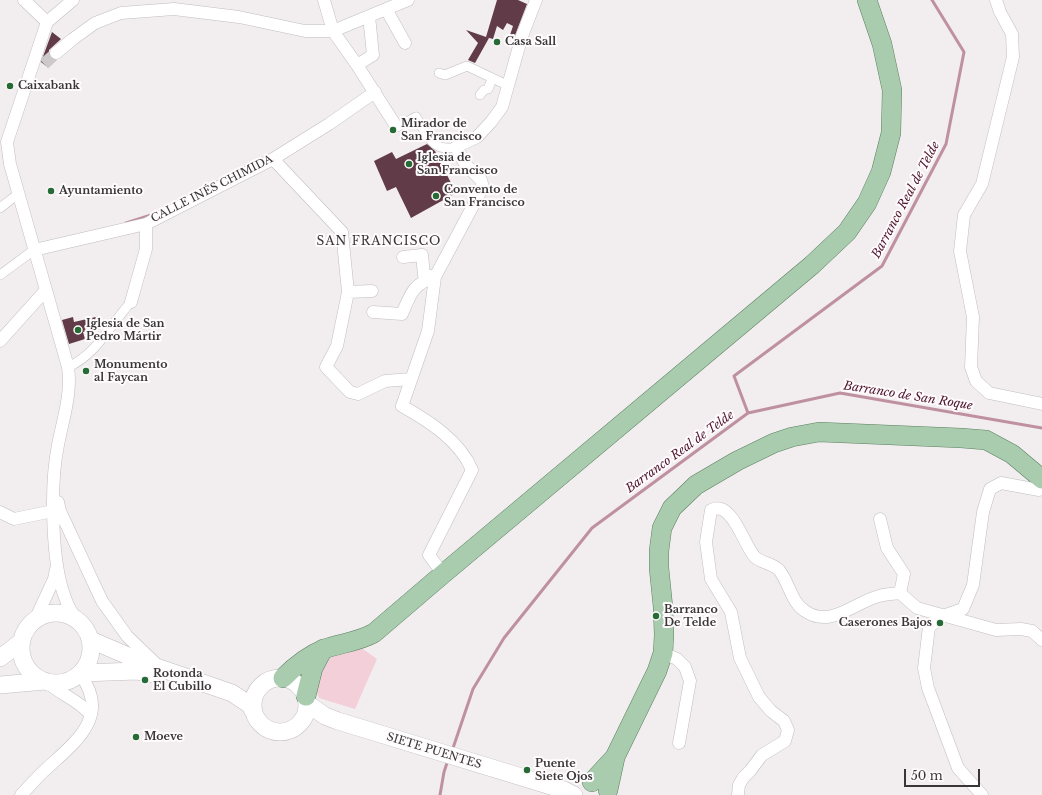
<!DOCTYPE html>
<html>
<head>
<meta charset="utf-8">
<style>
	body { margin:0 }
	#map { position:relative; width:1042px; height:795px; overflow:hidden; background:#f2eeef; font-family:"Libre Baskerville",serif }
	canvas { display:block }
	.scale { position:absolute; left:904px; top:769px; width:76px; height:18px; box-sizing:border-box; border:2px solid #383637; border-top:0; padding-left:5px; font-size:12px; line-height:14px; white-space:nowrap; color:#383637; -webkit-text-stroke:3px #fffbfc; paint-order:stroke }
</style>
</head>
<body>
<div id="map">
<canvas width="1042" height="795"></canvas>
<div class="scale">50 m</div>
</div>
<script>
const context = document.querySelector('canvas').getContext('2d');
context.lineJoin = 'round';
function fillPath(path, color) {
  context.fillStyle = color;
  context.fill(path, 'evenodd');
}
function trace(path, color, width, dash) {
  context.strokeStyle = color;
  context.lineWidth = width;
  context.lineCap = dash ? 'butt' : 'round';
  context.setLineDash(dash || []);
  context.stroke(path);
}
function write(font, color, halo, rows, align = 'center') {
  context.font = font + ' "Libre Baskerville",serif';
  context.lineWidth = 4;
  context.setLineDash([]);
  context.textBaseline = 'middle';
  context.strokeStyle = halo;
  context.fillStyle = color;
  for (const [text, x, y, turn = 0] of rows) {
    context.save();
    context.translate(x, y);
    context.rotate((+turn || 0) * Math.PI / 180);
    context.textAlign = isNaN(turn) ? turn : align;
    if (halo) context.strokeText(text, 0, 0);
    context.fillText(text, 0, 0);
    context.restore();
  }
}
fillPath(new Path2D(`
	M359 646 377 659 355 709 319 698 314 685 329 656Z`), '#f3cfda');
trace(new Path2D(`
	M126 223 151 215
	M748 413 734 376 882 266 946 144 964 52 932 0
	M452 751 473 689 504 638 592 528 748 413 840 393 1042 428
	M440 795 444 772 448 760`), '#bf91a0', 3);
fillPath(new Path2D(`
	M497 0H518L527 4 514 38 510 35 513 26 507 23 503 30 497 26 493 39 486 37Z
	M466 30 489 38 475 63 468 60 478 43Z
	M52 32 61 39 49 50V55L53 60 46 66 41 62Z
	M427 144 435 151 456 193 411 218 396 187 387 191 374 161 392 152 396 159Z
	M100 316 102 327 83 332 85 339 69 344 62 320 73 317 74 322Z`), '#623b49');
trace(new Path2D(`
	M44 64 56 53`), '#cdc9ca', 12, [12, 6]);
const pedestrian = new Path2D(`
	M439 73 445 75 467 66 507 85
	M480 95 484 90 488 89 492 79
	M394 123 397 127 416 117C427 134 432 153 456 147
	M0 208 18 194
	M0 275 34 250
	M68 367C96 355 111 324 131 302`);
const minor = new Path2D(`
	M24 0 47 22
	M73 0 47 22 7 142 10 164 68 367C72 393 63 419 58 445 50 484 51 565 66 600 68 607 72 613 76 619
	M324 0 333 31 357 65 394 123
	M996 0 1000 12 1012 34 1013 57 982 184 964 215 960 251 973 317 971 367 976 381 989 393 1042 404
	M386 9 405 43
	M56 53 73 39 95 23 121 13 174 9 239 17 305 31H333L408 0
	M357 65 373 55 369 16
	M273 159 342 232 348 292 337 346 326 367 350 392 358 394 385 381 411 379
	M34 250 146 224 273 159 329 124 375 92
	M403 257 422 255 424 275 435 277
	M348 292 372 291
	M131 302 146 249V224
	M373 312 402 314C411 293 413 284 435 277
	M0 341 45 291
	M58 502 60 511 102 601 127 636 157 665
	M0 512 14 519 53 511
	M880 519 887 548 904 574 900 593
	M443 574 429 555 472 470C460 441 429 421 402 406L428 331 435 277 483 187 481 180 465 164 456 147 477 137 491 122 502 107 522 36 536 0
	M35 620 54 579 56 569
	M663 653 677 659 685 667 690 681 679 743
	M47 682C61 695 79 700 91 715
	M21 795C29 787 36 778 45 770 74 743 112 717 80 674
	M738 795 739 785 743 778 750 771 762 755 785 741 788 730 784 721 771 711 759 697 740 658 731 612 711 579 706 542 711 510C732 499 744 546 755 557 761 563 772 563 779 570 789 582 791 602 805 611 830 629 855 602 879 596 885 594 893 594 900 593L917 608 996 630 1021 629 1032 631 1042 640
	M982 795 958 768 928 688 924 668 929 627 943 616 963 609 973 585 983 512 990 489 1001 483 1039 490 1042 488`);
const secondary = new Path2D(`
	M21 648a35 35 0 1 1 70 0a35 35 0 1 1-70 0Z
	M91 640 142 662 232 693 250 705 253 711
	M0 658 22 641
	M81 673 137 671 156 674
	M253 705a27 27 0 1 1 54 0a27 27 0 1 1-54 0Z
	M0 685 45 681
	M308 704 325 716 338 721 564 790 574 795`);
const primary = new Path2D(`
	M283 678C294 667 309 655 324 649 341 643 358 642 374 633L443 574 812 265 847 232 867 203 881 172 891 133 892 90 882 44 867 0
	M306 696 313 668 323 649
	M592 782 615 757 657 671 663 653 664 635 663 607 659 568V551L662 528 672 508 696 485 737 461 774 443 792 437 819 432 961 438 986 440 1012 454 1042 479
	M608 790 615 758`);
trace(pedestrian, '#c1bdbe', 10);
trace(minor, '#c1bdbe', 13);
trace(secondary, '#c1bdbe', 18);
trace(primary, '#5c8061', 20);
trace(pedestrian, '#fff', 9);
trace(minor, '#fff', 12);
trace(secondary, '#fff', 17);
trace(primary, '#a9cbae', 19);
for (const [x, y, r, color] of [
	[497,42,4,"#266b36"],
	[10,86,4,"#266b36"],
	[393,130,4,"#266b36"],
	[409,164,4,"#266b36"],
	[51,191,4,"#266b36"],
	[436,196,4,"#266b36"],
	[78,330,4,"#266b36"],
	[86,371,4,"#266b36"],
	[656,616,4,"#266b36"],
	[940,623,4,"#266b36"],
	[145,680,4,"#266b36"],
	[136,737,4,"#266b36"],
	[527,770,4,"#266b36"]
]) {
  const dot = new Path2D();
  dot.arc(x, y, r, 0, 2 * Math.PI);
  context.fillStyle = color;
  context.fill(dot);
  trace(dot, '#fffbfc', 1.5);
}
write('bold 11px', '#383637', '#fffbfc', [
	["Casa Sall",505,42],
	["Caixabank",18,86],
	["Mirador de",401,124],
	["San Francisco",401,137],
	["Iglesia de",417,158],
	["San Francisco",417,171],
	["Convento de",444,190],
	["San Francisco",444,203],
	["Ayuntamiento",59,191],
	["Iglesia de San",86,324],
	["Pedro Mártir",86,337],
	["Monumento",94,365],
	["al Faycan",94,378],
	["Barranco",664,610],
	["De Telde",664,623],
	["Caserones Bajos",932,623,"right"],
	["Rotonda",153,674],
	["El Cubillo",153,687],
	["Moeve",144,737],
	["Puente",535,764],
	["Siete Ojos",535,777]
], 'left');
write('11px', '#383637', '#fffbfc', [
	["CALLE INÉS CHIMIDA",212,189,-27],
	["SIETE PUENTES",434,751,17]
]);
write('italic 12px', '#4c142d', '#fffbfc', [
	["Barranco Real de Telde",906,200,-62],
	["Barranco de San Roque",908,396,9],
	["Barranco Real de Telde",680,452,-36]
]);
context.letterSpacing = '1px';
write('12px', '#383637', '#fffbfc', [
	["SAN FRANCISCO",379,242]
]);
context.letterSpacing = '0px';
</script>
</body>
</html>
